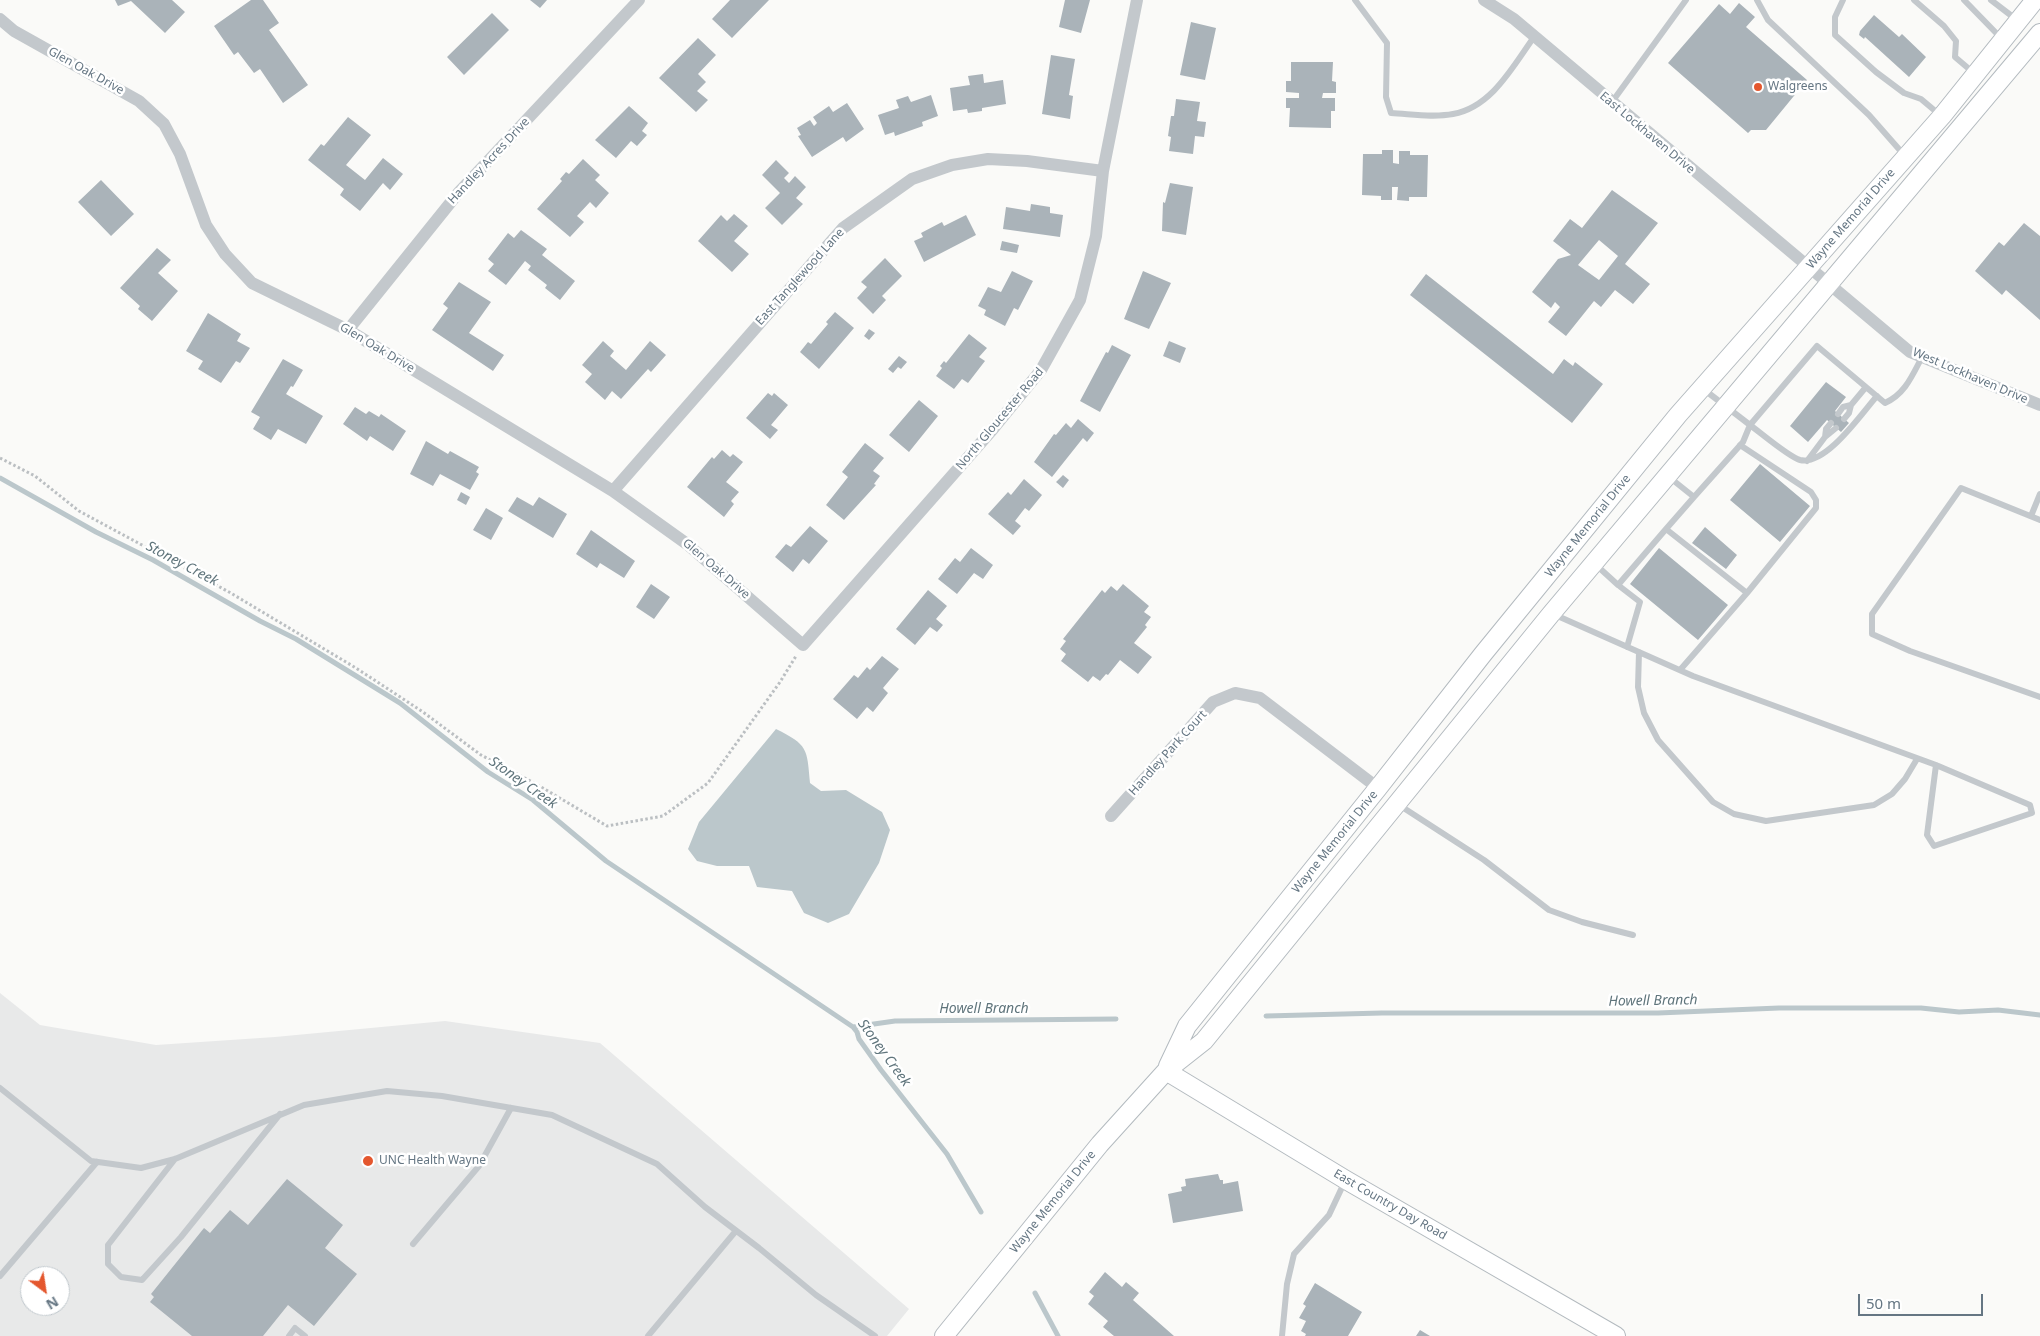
<!DOCTYPE html>
<html>
<head>
<meta charset="utf-8">
<style>
	body { margin:0 }
	#map { position:relative; width:2040px; height:1336px; overflow:hidden; background:#fafaf8; font-family:"Noto Sans",sans-serif }
	canvas { display:block }
	.north { position:absolute; left:20px; top:1266px; width:50px; height:50px; box-sizing:border-box; background:#fff; border:1px solid #c1c8cd; border-radius:50%; rotate:149deg; font-size:14px; font-weight:700; line-height:20px; text-align:center; color:#657683 }
	.north::after { content:''; display:block; margin:auto; width:18px; height:22px; background:#e4572e; clip-path:polygon(50% 0,100% 100%,50% 72%,0 100%) }
	.scale { position:absolute; left:1858px; top:1294px; width:125px; height:22px; box-sizing:border-box; border:2px solid #657683; border-top:0; padding-left:6px; font-size:15px; line-height:18px; white-space:nowrap; color:#657683; -webkit-text-stroke:4px #fff; paint-order:stroke }
</style>
</head>
<body>
<div id="map">
<canvas width="2040" height="1336"></canvas>
<div class="north">N</div>
<div class="scale">50 m</div>
</div>
<script>
const context = document.querySelector('canvas').getContext('2d');
context.lineJoin = 'round';
function fillPath(path, color) {
  context.fillStyle = color;
  context.fill(path, 'evenodd');
}
function trace(path, color, width, dash) {
  context.strokeStyle = color;
  context.lineWidth = width;
  context.lineCap = dash ? 'butt' : 'round';
  context.setLineDash(dash || []);
  context.stroke(path);
}
function write(font, color, halo, rows, align = 'center') {
  context.font = font + ' "Noto Sans",sans-serif';
  context.lineWidth = 5;
  context.setLineDash([]);
  context.textBaseline = 'middle';
  context.strokeStyle = halo;
  context.fillStyle = color;
  for (const [text, x, y, turn = 0] of rows) {
    context.save();
    context.translate(x, y);
    context.rotate((+turn || 0) * Math.PI / 180);
    context.textAlign = isNaN(turn) ? turn : align;
    if (halo) context.strokeText(text, 0, 0);
    context.fillText(text, 0, 0);
    context.restore();
  }
}
fillPath(new Path2D(`
	M0 993 40 1025 156 1045 275 1037 445 1021 600 1043 909 1309 887 1336H0ZM30 1276H60V1306H30Z`), '#e8e9e9');
fillPath(new Path2D(`
	M776 729C808 745 807 748 810 783L821 791 846 790 882 812 890 830 879 863 849 914 828 923 804 913 792 891 757 887 749 866H717L697 861 688 849 699 822Z`), '#bbc7cb');
trace(new Path2D(`
	M0 478 96 532 153 560 260 621 296 639 400 703 488 772 533 800 606 861 853 1027 857 1032 859 1039 881 1070 947 1154 981 1212
	M1266 1016 1382 1013H1658L1779 1008H1921L1959 1012 1998 1010 2040 1015
	M853 1027 895 1021 1116 1019
	M1035 1293 1058 1336`), '#bbc7cb', 5);
fillPath(new Path2D(`
	M115 0H172L185 12 165 33 131 1 118 6Z
	M251 0H263L279 23 269 30 308 85 283 103 260 69 254 73 238 52 234 55 214 26Z
	M530 0H547L540 8Z
	M730 0H769L732 38 712 19Z
	M1065 0H1090L1081 33 1059 27Z
	M1739 3 1755 17 1746 27 1807 80 1766 130H1751L1748 133 1668 63 1719 4 1730 14Z
	M492 13 509 30 464 75 447 57Z
	M1874 15 1899 37 1902 34 1926 57 1909 77 1865 37 1864 39 1859 35 1860 31Z
	M1191 22 1216 28 1205 80 1180 75Z
	M698 38 716 55 698 74 706 82 697 91 708 100 696 112 659 78Z
	M1051 55 1075 59 1069 95 1073 96 1070 119 1042 114Z
	M1291 62H1333L1332 81 1336 82V93H1323L1322 98H1335V111H1331V128L1289 127 1290 108H1286V98H1299V93L1286 92V81H1291Z
	M983 74 984 83 1003 80 1006 104 982 108V111L968 113 967 109 953 111 950 88 970 85 968 76Z
	M931 95 938 116 922 122 923 126 895 136 894 132 885 135 878 115 899 108 896 100 908 96 911 102Z
	M1176 99 1200 102 1197 121 1206 122 1204 137 1195 136 1193 154 1169 151 1171 137 1168 136 1171 116H1174Z
	M847 103 864 129 846 142 843 137 812 157 798 136 801 135 797 128 810 120 814 126 817 123 813 117 829 106 833 112Z
	M629 106 648 123 642 131 647 135 637 146 631 141 616 158 595 140Z
	M348 117 371 135 346 165 365 180 383 158 403 174 390 190 383 183 360 211 340 195 344 189 308 160 321 144 324 146Z
	M1382 150H1393V163L1399 164V151H1410V155H1428L1427 197H1409V201L1397 200 1398 187H1392V200H1381V196L1362 195 1363 154H1382Z
	M583 159 600 175 595 180 609 193 596 208 590 202 577 216 584 222 570 237 537 209 562 181 560 179 566 172 569 174Z
	M776 160 789 173 784 178 789 183 795 176 806 187 796 198 803 204 782 225 765 208 780 193 762 175Z
	M101 180 134 214 111 236 78 202Z
	M1170 183 1193 187 1186 235 1162 231 1163 202 1165 203Z
	M1612 190 1658 223 1625 264 1650 284 1633 304 1615 290 1601 307 1594 301 1566 336 1548 322 1560 307 1555 302 1551 308 1532 292 1558 259 1571 255 1553 241 1570 219 1582 228ZM1599 240 1618 256 1599 280 1578 265Z
	M1031 204 1050 207V213L1063 215 1060 237 1003 229 1006 207 1030 211Z
	M734 214 748 226 734 241 749 254 732 272 698 241 721 215 727 221Z
	M966 215 976 235 924 262 914 241 923 237 921 233 942 222 944 226Z
	M2024 223 2040 236V320L2006 290 2002 295 1975 271 1999 242 2004 246Z
	M521 230 547 249 542 255 575 281 560 300 545 288 547 285 528 270 531 266 525 261 506 285 488 271 494 264 488 259 508 233 514 238Z
	M1002 241 1019 245 1017 253 1000 250Z
	M157 248 171 260 158 273 178 291 152 321 138 309 140 306 120 288Z
	M885 258 902 276 882 296 886 300 873 314 857 298 867 287 861 282Z
	M1012 271 1033 281 1018 310 1014 308 1005 326 984 315 986 310 978 306 988 287 1001 292Z
	M1143 271 1171 283 1149 329 1124 319Z
	M1426 274 1553 374 1564 359 1573 366 1575 362 1603 384 1572 423 1410 295Z
	M459 282 491 302 469 333 504 355 493 371 432 330 448 308 443 304Z
	M835 312 854 328 819 369 800 352 808 342 811 344 828 324 826 322Z
	M208 313 241 334 237 341 250 348 240 363 236 361 221 383 198 369 203 361 186 351Z
	M869 329 875 333 869 340 864 336Z
	M969 334 987 348 979 357 985 361 968 383 962 379 954 389 936 376 942 368 940 366 944 361 946 363Z
	M603 341 614 351 610 356 626 370 650 341 666 355 651 372 648 369 621 399 612 391 605 400 585 382 592 374 582 365Z
	M1169 341 1186 348 1180 363 1163 356Z
	M1112 345 1131 355 1100 412 1080 401 1106 352 1108 353Z
	M899 356 907 362 901 369 898 367 893 373 888 369Z
	M283 359 303 370 293 387 291 386 286 394 323 416 306 444 278 429 271 440 253 429 260 417 251 412Z
	M1826 382 1846 397 1835 411 1849 423 1841 432 1827 420 1808 442 1790 426Z
	M768 393 772 396 774 393 788 405 771 425 778 430 770 439 746 418Z
	M919 400 938 416 909 452 889 435Z
	M355 407 366 414 369 411 379 417 381 414 406 431 393 451 370 436 367 441 343 424Z
	M1078 419 1094 433 1087 442 1083 438 1052 477 1034 462 1054 434 1056 435 1066 423 1071 428Z
	M426 441 448 454 450 451 479 467 476 472 479 474 470 490 440 474 433 486 410 474Z
	M865 443 884 458 873 471 880 476 874 484 876 485 844 520 826 505 848 477 842 472Z
	M722 450 730 457 733 454 743 462 726 482 739 492 731 501 734 504 724 517 687 487 712 457 714 459Z
	M1760 464 1810 506 1780 542 1730 500Z
	M1063 475 1069 480 1063 488 1056 482Z
	M1024 479 1042 495 1029 511 1025 508 1015 521 1021 526 1013 535 988 514 1008 492 1011 495Z
	M461 492 470 497 466 505 457 500Z
	M517 497 533 506 539 497 567 514 553 538 508 511Z
	M486 508 503 518 491 540 473 530Z
	M810 526 828 541 809 564 803 559 793 572 775 557 786 544 791 547Z
	M1705 527 1737 555 1726 569 1692 543Z
	M591 530 635 561 624 578 600 563 597 568 576 554Z
	M971 548 993 565 983 579 974 573 957 594 938 579 955 558 960 562Z
	M1659 548 1728 605 1698 640 1630 584Z
	M651 584 670 597 654 619 636 607Z
	M1123 584 1149 606 1144 612 1151 617 1145 625 1147 627 1134 643 1152 657 1138 674 1120 660 1108 675 1106 674 1100 681 1093 676 1088 682 1061 661 1066 654 1060 649 1066 641 1063 639 1102 590 1105 593 1111 586 1117 591Z
	M928 590 947 606 936 619 943 625 937 632 930 627 915 645 896 629Z
	M882 656 899 669 883 688 888 693 873 712 867 707 857 719 833 699 854 675 858 678 867 667 870 670Z
	M1218 1174 1220 1180H1223V1184L1238 1181 1243 1211 1173 1223 1168 1194 1182 1191 1181 1187 1186 1186 1185 1179Z
	M287 1179 343 1225 325 1248 357 1274 314 1326 288 1305 263 1336H192L150 1302 154 1297 151 1294 204 1228 210 1233 230 1210 248 1225Z
	M1105 1272 1122 1287 1126 1282 1139 1293 1133 1300 1174 1336H1114L1103 1327 1108 1321 1088 1304 1094 1296 1089 1292Z
	M1315 1283 1362 1312 1348 1336H1305L1306 1334 1301 1331 1306 1321 1299 1318 1306 1306 1303 1304Z
	M1420 1330 1430 1336H1416Z`), '#aab3b9');
const secondary = new Path2D(`
	M1168 1066 1187 1026 1378 788 1483 654 1678 415 1942 116 2035 0
	M1166 1071 1346 1180 1616 1336
	M944 1336 1100 1144 1166 1071 1204 1041 1551 614 2040 33`);
trace(secondary, '#b3babf', 20);
trace(new Path2D(`
	M0 458 35 476 79 511 229 592 356 668 423 712 481 755 536 784 607 826 663 816 708 783 780 682 796 656`), '#bbbfc2', 3, [2.5, 2.5]);
trace(new Path2D(`
	M1355 0 1387 43 1386 97 1391 113C1411 114 1433 118 1453 114 1492 107 1513 66 1534 37
	M1757 0 1768 20 1869 115 1905 156
	M1843 0 1835 17V35L1876 72 1904 93 1921 99 1940 115
	M1914 0 1944 26 1956 41 1955 57 1975 74
	M1964 0 2001 38
	M1991 0 2017 20
	M1612 102 1686 0
	M1702 388 1750 425 1817 346 1885 403C1905 394 1912 376 1922 357
	M1838 414 1843 407 1851 405
	M1844 419 1849 413 1851 405 1866 387
	M1825 437 1826 429 1831 423
	M1740 445 1811 492 1816 500V508L1747 593
	M1807 461 1825 437 1836 428
	M1669 477 1694 497 1743 442 1750 425C1761 433 1789 457 1800 460 1826 466 1861 414 1877 396
	M2031 516 2040 494
	M2040 520 1961 488 1872 614V634L1910 651 2040 697
	M1595 564 1618 585
	M1553 614 1693 676 1936 765 2030 805 2032 813 1934 846 1927 835 1936 765
	M1627 647 1640 602 1618 585 1666 529
	M1639 652 1638 687 1644 713 1658 740 1713 802 1734 814 1766 821 1874 805 1892 794 1905 779 1917 759
	M1680 670 1747 593 1666 529 1694 497
	M1399 805 1484 860 1549 910 1582 922 1633 935
	M0 1088 91 1161 141 1168 175 1159 304 1105 387 1091 442 1096 552 1115 657 1164 705 1207 759 1248 816 1295 875 1336
	M175 1159 108 1245V1264L121 1277 142 1280 181 1237 280 1114
	M413 1244 479 1166 511 1108
	M0 1276 97 1162
	M289 1336 295 1328 305 1336
	M648 1336 735 1232
	M1282 1336 1287 1284 1294 1254 1329 1215 1345 1181`), '#c3c8cc', 6);
trace(new Path2D(`
	M1484 0 1514 19 1910 352 2040 405
	M0 19 14 31 139 101 164 124 180 154 206 225 225 254 252 283 348 330 613 491 687 544 803 645 993 429 1041 370 1080 300 1096 236 1103 171 1137 0
	M348 330 459 192 639 0
	M613 491 843 228 912 179 952 165 988 159 1027 161 1103 171
	M1111 816 1213 702 1235 693 1260 698 1378 788`), '#c3c8cc', 12);
trace(secondary, '#fff', 18);
for (const [x, y, r, color] of [
	[1758,87,5,"#e4572e"],
	[368,1161,6,"#e4572e"]
]) {
  const dot = new Path2D();
  dot.arc(x, y, r, 0, 2 * Math.PI);
  context.fillStyle = color;
  context.fill(dot);
  trace(dot, '#fff', 2);
}
write('12px', '#657683', '#fff', [
	["Glen Oak Drive",86,71,29],
	["East Lockhaven Drive",1647,133,40],
	["Handley Acres Drive",489,161,-47],
	["Wayne Memorial Drive",1851,219,-49],
	["East Tanglewood Lane",800,277,-48],
	["Glen Oak Drive",377,348,31],
	["West Lockhaven Drive",1970,376,23],
	["North Gloucester Road",1000,419,-50],
	["Wayne Memorial Drive",1588,526,-51],
	["Glen Oak Drive",716,569,41],
	["Handley Park Court",1168,753,-48],
	["Wayne Memorial Drive",1335,842,-51],
	["Wayne Memorial Drive",1053,1202,-51],
	["East Country Day Road",1390,1205,30]
]);
write('12px', '#657683', '#fff', [
	["Walgreens",1768,87],
	["UNC Health Wayne",379,1161]
], 'left');
write('italic 14px', '#60757c', '#fff', [
	["Stoney Creek",182,564,28],
	["Stoney Creek",523,783,35],
	["Howell Branch",1653,1001,-1],
	["Howell Branch",984,1009],
	["Stoney Creek",884,1053,54]
]);
</script>
</body>
</html>
